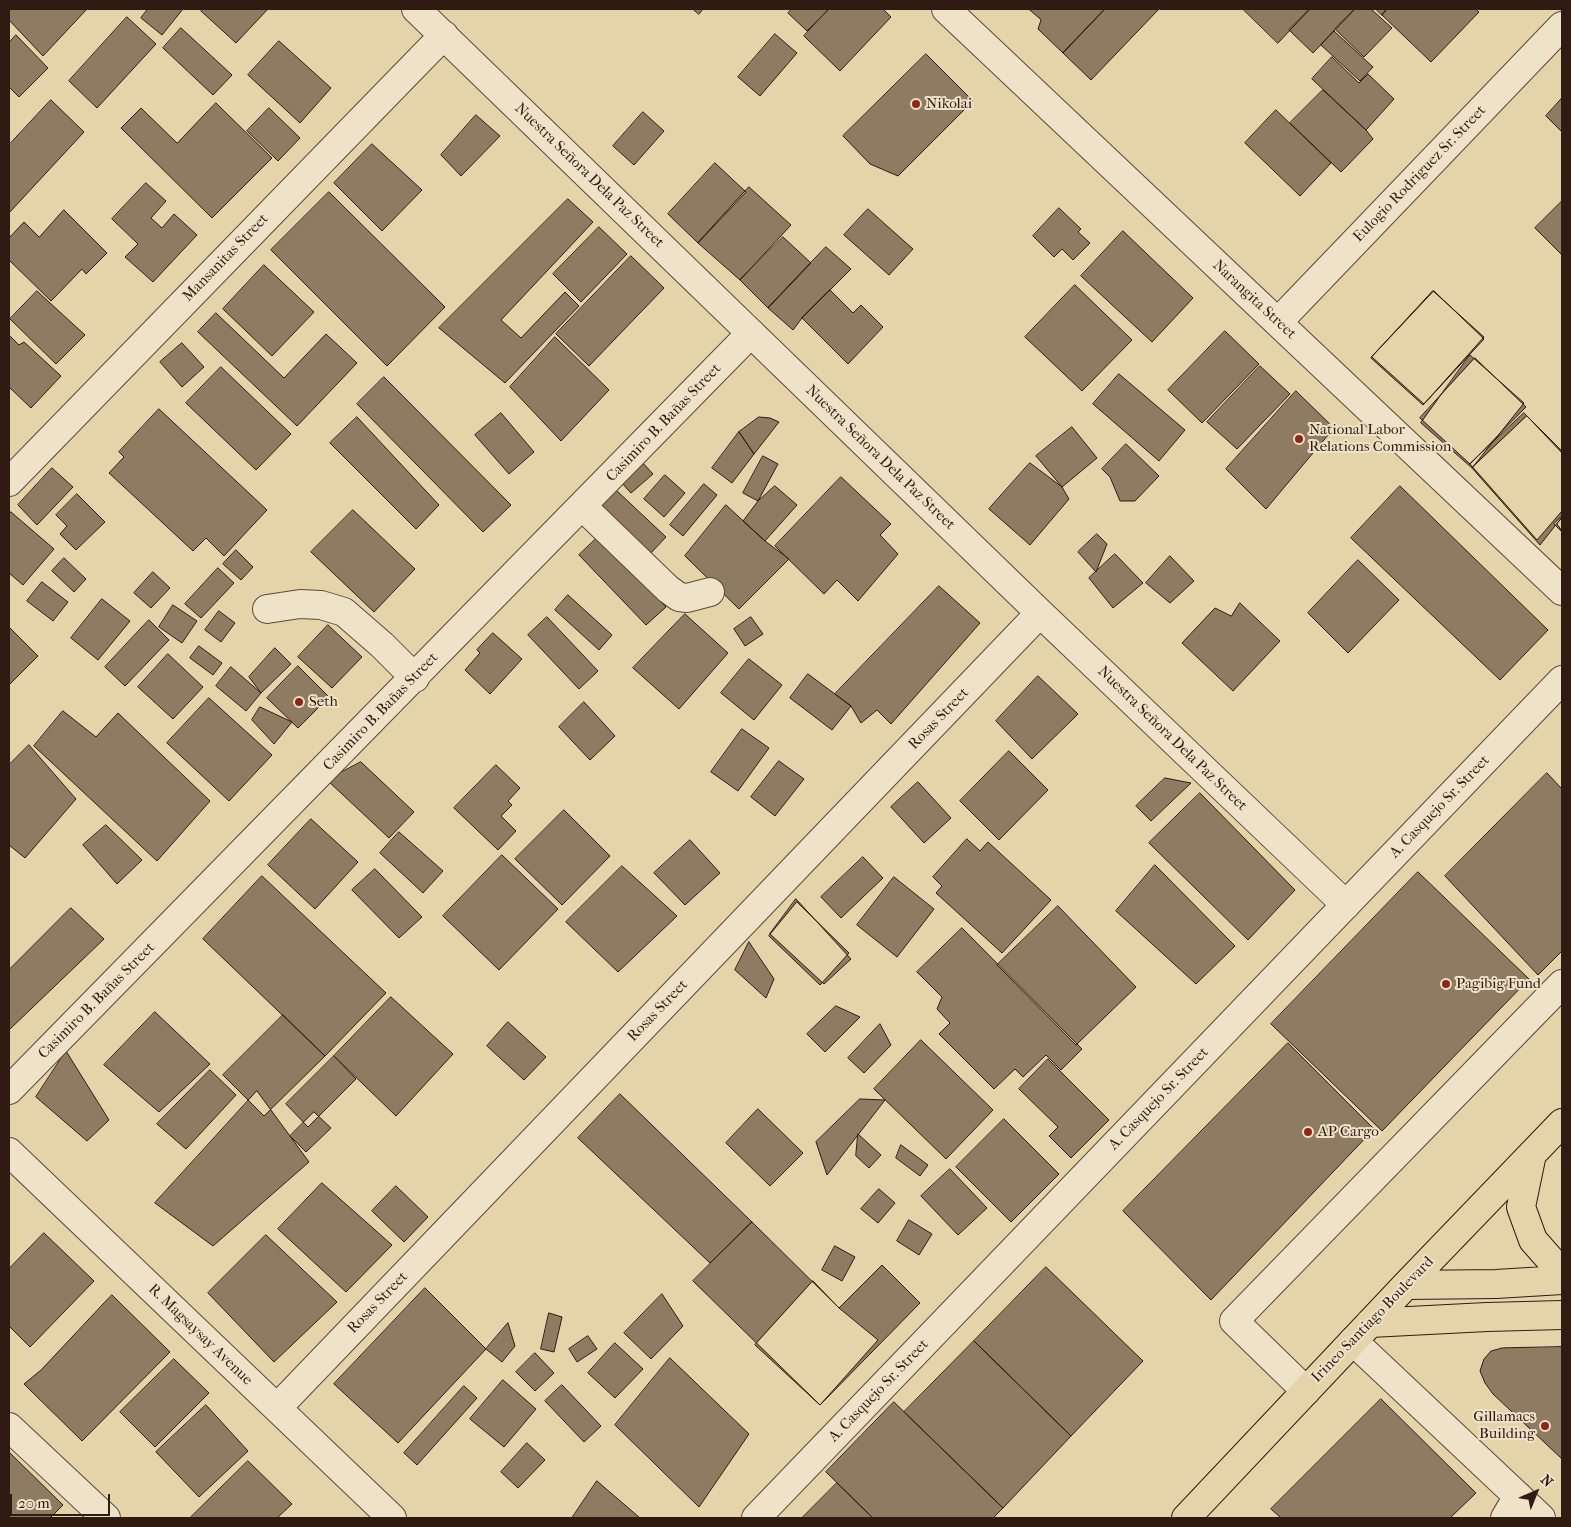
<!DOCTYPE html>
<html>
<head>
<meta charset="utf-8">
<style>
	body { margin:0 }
	#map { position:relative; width:1571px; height:1527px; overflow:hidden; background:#e5d3aa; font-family:"IM FELL French Canon",serif }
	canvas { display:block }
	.frame { position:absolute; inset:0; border:10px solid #301b13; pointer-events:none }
	.north { position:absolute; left:1511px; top:1467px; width:50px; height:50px; -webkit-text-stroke:4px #eee2c8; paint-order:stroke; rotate:44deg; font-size:14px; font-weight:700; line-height:20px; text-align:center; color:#301b13 }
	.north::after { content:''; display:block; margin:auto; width:18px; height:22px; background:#301b13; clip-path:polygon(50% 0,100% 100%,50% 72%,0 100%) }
	.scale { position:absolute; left:10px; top:1494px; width:100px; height:22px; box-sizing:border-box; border:2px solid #301b13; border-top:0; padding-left:6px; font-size:15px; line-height:18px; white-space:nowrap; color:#301b13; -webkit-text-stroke:4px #eee2c8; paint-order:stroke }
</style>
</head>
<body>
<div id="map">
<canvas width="1571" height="1527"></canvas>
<div class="frame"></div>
<div class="north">N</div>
<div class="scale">20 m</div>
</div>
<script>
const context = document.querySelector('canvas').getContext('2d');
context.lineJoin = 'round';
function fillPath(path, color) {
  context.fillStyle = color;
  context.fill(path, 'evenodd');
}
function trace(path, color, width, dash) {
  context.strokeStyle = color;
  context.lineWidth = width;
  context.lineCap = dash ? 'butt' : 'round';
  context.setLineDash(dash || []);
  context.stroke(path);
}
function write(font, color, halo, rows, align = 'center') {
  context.font = font + ' "IM FELL French Canon",serif';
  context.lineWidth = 4;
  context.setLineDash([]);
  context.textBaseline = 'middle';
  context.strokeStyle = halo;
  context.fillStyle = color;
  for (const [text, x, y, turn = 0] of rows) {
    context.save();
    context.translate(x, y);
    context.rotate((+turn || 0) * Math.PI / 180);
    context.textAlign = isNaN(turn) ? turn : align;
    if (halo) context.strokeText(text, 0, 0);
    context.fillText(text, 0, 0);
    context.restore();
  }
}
const building = new Path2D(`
	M9 9H87L43 56 9 20Z
	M148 9H183L162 35 141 18Z
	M203 9H268L236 43 201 11Z
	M693 9H703L699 14Z
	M792 9H829L807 31 788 13Z
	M829 9H883L891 17 840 71 804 36Z
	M1029 9H1105L1063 53 1038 29 1041 20Z
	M1105 9H1159L1091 80 1063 53Z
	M1243 9H1310L1278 43Z
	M1310 9H1355L1313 53 1289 30Z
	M1355 9H1371L1392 28 1364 57 1335 29Z
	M1376 9H1387L1382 15Z
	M1387 9H1475L1479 12 1431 62 1382 15Z
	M127 17 156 44 97 108 69 81Z
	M181 28 232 75 213 95 163 48Z
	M1334 31 1373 67 1360 81 1321 45Z
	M775 34 797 53 760 96 738 77Z
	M16 35 48 68 19 97 9 87V43Z
	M279 41 331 88 300 123 248 75Z
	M926 54 973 101 898 176 870 164 843 136Z
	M1332 57 1359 83 1368 74 1394 99 1366 130 1312 79Z
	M1323 90 1366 130 1373 139 1341 172 1290 123Z
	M1562 98V132L1546 116Z
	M51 100 84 132 9 213V145Z
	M216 103 272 158 212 218 121 128 141 108 177 143Z
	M269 108 300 138 278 161 247 131Z
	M1276 110 1331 163 1300 196 1245 143Z
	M643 112 664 131 634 165 613 146Z
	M476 115 500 136 461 176 441 155Z
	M372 144 422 190 382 231 334 183Z
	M715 163 746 192 698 243 668 214Z
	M146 183 166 201 151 218 162 228 174 214 197 235 153 282 125 257 138 244 112 219Z
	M749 187 791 225 740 280 698 243Z
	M329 192 445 307 387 366 271 250Z
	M568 199 593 222 501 320 521 338 565 292 579 306 505 383 439 328Z
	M1562 201V255L1535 228Z
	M1059 208 1081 229 1078 232 1090 243 1073 260 1062 249 1054 257 1033 236Z
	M868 209 913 249 889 275 844 235Z
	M64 210 107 253 86 274 82 269 51 301 9 260V238L24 222 39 237Z
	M599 227 627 254 581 302 553 274Z
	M1123 231 1193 298 1152 342 1081 276Z
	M783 237 811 263 768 308 740 280Z
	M826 247 851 269 802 318 793 330 768 308Z
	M631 256 664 288 589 366 556 334Z
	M264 265 314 312 272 356 223 309Z
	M1075 285 1132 340 1082 391 1025 337Z
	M830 290 853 313 861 305 883 327 848 364 802 318Z
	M37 291 85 335 56 364 10 319Z
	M1433 291 1484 337 1423 405 1371 358Z
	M1434 291 1484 339 1424 404 1372 357Z
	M216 313 284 378 326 334 357 363 297 426 198 332Z
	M1225 331 1259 364 1202 423 1168 390Z
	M9 335 19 345 24 342 61 376 31 408 9 387Z
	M555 337 609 390 561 441 510 387Z
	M182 343 204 367 182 387 160 362Z
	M1470 355 1524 403 1472 468 1421 423Z
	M1475 358 1526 407 1470 464 1420 418Z
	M1260 366 1290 394 1237 449 1207 422Z
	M221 367 291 434 256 470 186 403Z
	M1119 374 1185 430 1159 461 1093 404Z
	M384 377 511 505 483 532 357 404Z
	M1296 391 1334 428 1266 509 1226 469Z
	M159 409 267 510 224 556 206 538 193 551 109 473 124 457 119 452Z
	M501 413 534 452 509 474 475 435Z
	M1524 413 1562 451V511L1537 540 1470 464Z
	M1527 416 1562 453V517L1540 545 1472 468Z
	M357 417 439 505 416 529 330 443Z
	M759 417 770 418 779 422 754 454 739 432Z
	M1072 427 1097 458 1062 487 1036 456Z
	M739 432 754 454 732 483 712 468Z
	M1126 444 1159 476 1135 501H1120L1110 477 1102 469Z
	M763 456 778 464 758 501 743 493Z
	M642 462 653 474 631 493 620 481Z
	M1030 463 1062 487 1069 499 1030 545 989 509Z
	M52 468 73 487 37 525 18 505Z
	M665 475 685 493 664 517 644 499Z
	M841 477 891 524 880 535 898 554 858 601 837 580 824 594 775 546Z
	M704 484 717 495 683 536 670 525Z
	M775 486 797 505 765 541 743 521 758 501Z
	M1400 486 1548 630 1500 680 1351 538Z
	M616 490 666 537 650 554 600 508Z
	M77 494 105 522 76 550 60 534 67 526 56 515Z
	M726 505 765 541 789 559 739 609 685 556Z
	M353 510 415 569 374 612 311 552Z
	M11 512 54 549 23 585 9 573V515Z
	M1562 516V532L1554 524Z
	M1562 518V531L1557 524Z
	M1097 534 1107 544 1096 572 1078 552Z
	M598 537 666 607 646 625 579 555Z
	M236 550 253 567 241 580 223 564Z
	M1115 554 1143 583 1113 608 1089 578Z
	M1170 556 1194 581 1170 603 1146 583Z
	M64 558 86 579 74 592 52 571Z
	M1358 560 1399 600 1348 653 1308 613Z
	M218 568 234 583 201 618 185 604Z
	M153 572 170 588 151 608 134 593Z
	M42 582 68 602 53 621 27 601Z
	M939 586 980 623 891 724 877 710 861 723 851 706 835 694Z
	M568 595 612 635 599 650 555 610Z
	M102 599 130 621 98 660 71 638Z
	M1240 603 1280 641 1233 691 1182 643 1215 608 1231 616Z
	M173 605 197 621 182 643 159 627Z
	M219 611 235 623 221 642 205 630Z
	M685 614 728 653 679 709 633 668Z
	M547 617 598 671 579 689 528 635Z
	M751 617 763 634 745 646 734 629Z
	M149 620 169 640 125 686 105 667Z
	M328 625 362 657 332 688 298 657Z
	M9 627 38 656 9 685Z
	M493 633 522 659 490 694 465 670 480 653 477 650Z
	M199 646 222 663 213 675 190 658Z
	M275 648 291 664 261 693 249 677Z
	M168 654 203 687 173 719 138 687Z
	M749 659 782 685 754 720 721 693Z
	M298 666 329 697 298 728 267 698Z
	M231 667 261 693 246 711 216 686Z
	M808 674 851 706 832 730 790 698Z
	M1038 676 1078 714 1032 759 996 721Z
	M209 698 272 755 229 801 167 743Z
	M584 702 615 736 590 760 559 727Z
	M260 707 292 722 274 744 252 720Z
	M63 711 96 737 118 713 210 801 157 861 34 746Z
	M742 729 769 748 738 791 711 772Z
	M29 745 76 799 25 858 9 845V765Z
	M1009 751 1048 790 999 840 960 801Z
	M779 761 804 779 775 816 751 797Z
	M361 762 414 812 389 838 327 780Z
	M496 765 520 788 508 801 512 805 501 816 516 831 498 850 454 808Z
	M1547 773 1562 789V951L1538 975 1445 876Z
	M1165 778 1191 783 1151 821 1136 806Z
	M918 782 951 818 924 843 891 807Z
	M1200 793 1295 890 1248 940 1149 843Z
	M564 810 610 856 562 905 515 859Z
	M311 819 358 862 315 909 268 865Z
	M106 825 142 860 117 884 83 845Z
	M399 832 443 871 423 893 380 853Z
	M967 839 980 851 988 842 1051 900 1002 953 936 893 942 886 933 877Z
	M690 840 720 873 685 905 654 873Z
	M502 855 558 909 499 970 443 916Z
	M863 857 883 878 841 918 821 897Z
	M1155 865 1235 946 1196 984 1116 911Z
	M622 866 677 916 618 972 566 922Z
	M375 869 422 917 399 938 352 890Z
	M1418 872 1529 979 1382 1131 1271 1024Z
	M262 876 386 993 325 1056 203 939Z
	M894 877 934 909 897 957 857 925Z
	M796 899 851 959 824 984 770 934Z
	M797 902 849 953 820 985 769 936Z
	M1058 906 1136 987 1076 1045 997 965Z
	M71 908 104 939 9 1030V970Z
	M962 928 1082 1049 1061 1070 1046 1055 1023 1077 1015 1069 994 1089 939 1034 950 1023 937 1009 942 997 917 972Z
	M749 942 774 979 766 998 735 970Z
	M391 997 453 1054 396 1116 334 1056Z
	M836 1006 860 1017 825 1052 807 1034Z
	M155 1012 210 1064 159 1112 104 1065Z
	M283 1015 325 1056 264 1116 223 1075Z
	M508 1022 546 1057 524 1080 487 1046Z
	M880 1024 891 1045 864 1073 848 1058Z
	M921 1040 993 1110 946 1159 874 1089Z
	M1288 1043 1374 1129 1211 1300 1123 1211Z
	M66 1051 109 1120 87 1141 36 1097Z
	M334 1056 356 1079 308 1127 286 1104Z
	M1048 1059 1109 1120 1071 1158 1049 1136 1058 1127 1019 1089Z
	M210 1070 236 1095 186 1149 157 1124Z
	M257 1091 309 1162 213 1246 155 1203Z
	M620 1094 752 1222 710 1263 578 1138Z
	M860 1099 885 1100 827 1175 816 1142Z
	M758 1109 803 1153 770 1186 726 1143Z
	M314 1112 331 1128 306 1152 290 1136Z
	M1004 1119 1059 1174 1011 1222 956 1167Z
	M858 1134 881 1155 869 1168 856 1156Z
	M901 1145 928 1165 920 1176 896 1158Z
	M950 1169 987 1208 958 1235 921 1196Z
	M322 1183 392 1245 346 1292 278 1229Z
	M396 1186 428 1217 404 1242 372 1211Z
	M879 1189 895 1203 878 1223 861 1209Z
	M909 1220 932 1234 919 1255 897 1241Z
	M752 1222 839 1308 882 1265 920 1303 820 1405 693 1281Z
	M44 1233 94 1281 30 1347 9 1326V1269Z
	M266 1235 337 1302 274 1362 208 1293Z
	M835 1246 855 1257 842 1281 822 1270Z
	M1046 1267 1143 1361 1071 1436 974 1341Z
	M813 1281 839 1308 878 1340 820 1405 755 1345Z
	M425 1288 486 1349 398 1443 334 1384Z
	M662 1294 683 1326 651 1359 624 1333Z
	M112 1295 170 1352 82 1441 24 1384 41 1370Z
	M549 1313 562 1317 554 1352 541 1349Z
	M508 1323 515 1346 502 1362 486 1349Z
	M588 1336 597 1349 577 1362 569 1349Z
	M974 1341 1071 1436 1003 1508 904 1412Z
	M615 1343 643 1369 615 1398 588 1373Z
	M1562 1347V1459L1493 1394 1485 1383 1480 1371 1484 1359 1491 1351 1502 1348Z
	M535 1353 554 1373 535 1391 516 1372Z
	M670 1358 749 1434 699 1507 615 1425Z
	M174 1359 209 1393 155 1447 120 1412Z
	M503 1380 536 1409 504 1447 470 1419Z
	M562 1385 601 1426 584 1442 545 1401Z
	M464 1386 477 1398 417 1465 404 1453Z
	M1381 1399 1476 1493 1450 1518H1281L1271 1509Z
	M894 1402 1003 1508 993 1518H873L826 1472Z
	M206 1405 248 1451 199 1497 156 1452Z
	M527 1443 545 1460 518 1488 501 1472Z
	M9 1452 63 1505 50 1518H9Z
	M248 1461 292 1504 277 1518H190Z
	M597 1481 640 1518H572Z
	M837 1483 873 1518H802Z`);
fillPath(building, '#8e7b62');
trace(building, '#301b13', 1);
const minor = new Path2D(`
	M416 9 1040 613 1346 905
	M946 9 1562 591
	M1278 322 1562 26
	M9 482 444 35
	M582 506 668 589 679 597 687 598 710 592
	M267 609 300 604 321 605 344 612 382 645 415 678
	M9 1090 751 333
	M9 1152 392 1518
	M1353 1341 1541 1518
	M1306 1391 1234 1321 1562 984
	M277 1408 1040 613
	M9 1427 106 1518
	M756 1518 1562 680
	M1505 1518 1518 1496`);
const major = new Path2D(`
	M1532 1154 1521 1207 1533 1240 1562 1273
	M1406 1285 1496 1284 1562 1280
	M1370 1323 1487 1317 1562 1315
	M1186 1518 1406 1285 1562 1123`);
trace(minor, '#5d4939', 30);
trace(major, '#301b13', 30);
trace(minor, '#eee2c8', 28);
trace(major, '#e5d3aa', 28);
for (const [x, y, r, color] of [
	[916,104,5,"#8f2418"],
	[1299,439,5,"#8f2418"],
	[299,702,5,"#8f2418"],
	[1446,984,5,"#8f2418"],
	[1308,1132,5,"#8f2418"],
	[1545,1426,5,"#8f2418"]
]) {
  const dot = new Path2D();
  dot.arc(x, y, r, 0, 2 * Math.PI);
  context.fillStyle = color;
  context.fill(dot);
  trace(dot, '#eee2c8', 2);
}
write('15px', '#301b13', '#eee2c8', [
	["Nikolai",926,104],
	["National Labor",1309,430],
	["Relations Commission",1309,447],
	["Seth",309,702],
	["Pagibig Fund",1456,984],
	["AP Cargo",1318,1132],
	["Gillamacs",1535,1417,"right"],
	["Building",1535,1434,"right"]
], 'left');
write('15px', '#301b13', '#eee2c8', [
	["Eulogio Rodriguez Sr. Street",1420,174,-46],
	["Nuestra Señora Dela Paz Street",589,176,44],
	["Mansanitas Street",226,258,-46],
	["Narangita Street",1254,300,43],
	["Casimiro B. Bañas Street",664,423,-46],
	["Nuestra Señora Dela Paz Street",880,458,44],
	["Casimiro B. Bañas Street",381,712,-46],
	["Rosas Street",939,719,-46],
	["Nuestra Señora Dela Paz Street",1172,739,44],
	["A. Casquejo Sr. Street",1440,807,-46],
	["Casimiro B. Bañas Street",97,1001,-45],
	["Rosas Street",658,1011,-46],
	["A. Casquejo Sr. Street",1159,1099,-46],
	["Rosas Street",378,1303,-46],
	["Irineo Santiago Boulevard",1373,1320,-46],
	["R. Magsaysay Avenue",200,1335,44],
	["A. Casquejo Sr. Street",879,1391,-46]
]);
</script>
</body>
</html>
